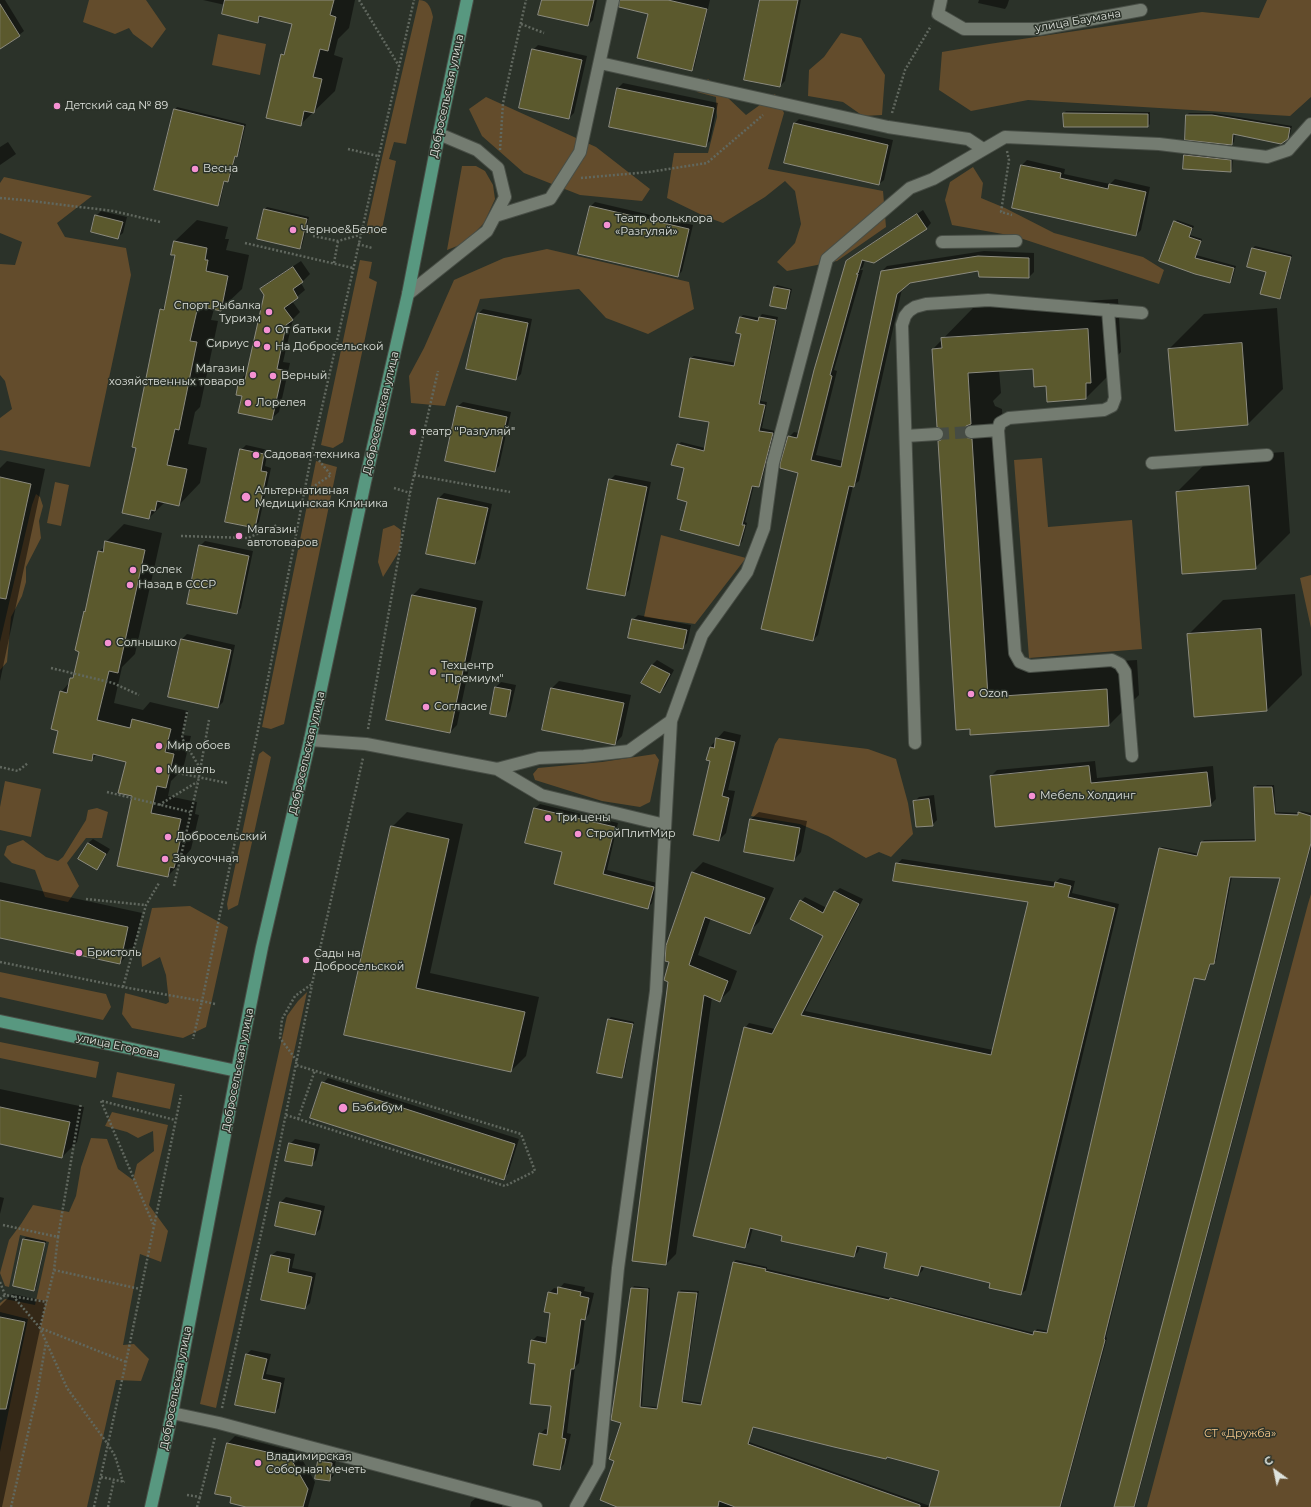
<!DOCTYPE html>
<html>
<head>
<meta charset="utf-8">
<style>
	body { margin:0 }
	#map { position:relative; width:1311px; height:1507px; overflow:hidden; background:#2b3229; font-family:Montserrat,sans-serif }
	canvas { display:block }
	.north { position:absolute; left:1255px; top:1451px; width:40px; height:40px; -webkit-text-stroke:3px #2b3229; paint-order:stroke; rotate:327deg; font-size:11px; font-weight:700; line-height:16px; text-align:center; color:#dee2dc }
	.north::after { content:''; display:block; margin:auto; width:14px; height:18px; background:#dee2dc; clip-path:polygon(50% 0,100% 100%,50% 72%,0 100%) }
</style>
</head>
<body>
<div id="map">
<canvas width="1311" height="1507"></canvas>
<div class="north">С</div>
</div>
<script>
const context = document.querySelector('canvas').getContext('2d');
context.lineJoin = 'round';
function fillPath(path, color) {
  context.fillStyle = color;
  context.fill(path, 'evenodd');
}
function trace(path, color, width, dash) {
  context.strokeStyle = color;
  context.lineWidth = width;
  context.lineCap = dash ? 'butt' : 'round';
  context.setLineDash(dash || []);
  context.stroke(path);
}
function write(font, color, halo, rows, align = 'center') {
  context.font = font + ' Montserrat,sans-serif';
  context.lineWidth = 3;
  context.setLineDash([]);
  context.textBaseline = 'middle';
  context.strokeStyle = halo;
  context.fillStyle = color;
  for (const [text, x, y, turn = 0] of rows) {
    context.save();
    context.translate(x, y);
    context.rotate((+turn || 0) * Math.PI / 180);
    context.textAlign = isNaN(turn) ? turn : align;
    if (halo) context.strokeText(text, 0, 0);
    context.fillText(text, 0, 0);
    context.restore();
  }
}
fillPath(new Path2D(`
	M89 0H146L166 29 152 48 133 34 129 28 115 34 83 22Z
	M419 0C429 0 431 9 433 17L406 144 394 142 389 159 396 161 382 229 374 234H365L382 158Z
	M1267 0H1311V97L1290 116 1028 100 971 111 939 90 942 52 989 44 1202 12 1259 18Z
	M841 33 861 38 885 75 882 115 863 116 843 102 808 96 809 70 824 57Z
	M218 34 266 44 260 75 212 65Z
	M708 79 746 115 775 94 784 113 768 169 883 191 886 227 837 261 787 271 777 262 795 243 801 224 795 191 785 181 765 197 723 223 704 216 667 198 674 153H708L717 117 716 97 697 92Z
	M486 97 596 147 650 189 642 201 580 195 524 173 482 136 469 109Z
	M462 166H476L485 171 493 185 495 199 484 223 465 243 447 250Z
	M973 167 983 183 981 198 1005 208 1054 233 1143 257 1164 270 1159 284 1014 236 952 225 945 200 950 182Z
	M4 177 92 196 57 223 65 237 126 248 131 275 90 467 0 450V418L12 409 5 381 0 375V264L15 265 22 242 0 233V183Z
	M547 249 689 282 694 309 648 334 606 318 579 289 480 299 445 406 411 403 409 376 424 348 454 280 504 258Z
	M360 260 372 262 369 278 377 282 343 442 333 448 321 445Z
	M1042 458 1048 527 1132 520 1142 649 1029 658 1014 460Z
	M316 461 337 467 284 724 271 729 262 727Z
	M55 482 69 485 61 526 47 523Z
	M36 494 40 497 43 506 39 521 41 538 26 567V582L22 596 11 617 7 662 0 670V642L32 505Z
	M394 525 401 530 400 550 383 577 378 562 383 529Z
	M661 535 746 558 695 624 644 617Z
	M1311 575V628L1300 578Z
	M779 738 868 749 896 759 908 803 913 834 891 857 879 852 866 858 828 836 800 824 751 816 775 744Z
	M263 751 271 757 238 905 228 910 227 904 259 754Z
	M655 754 659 760 650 802 640 807 602 801 535 780 533 774 538 768 602 762Z
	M5 781 41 789 31 837 0 830V807Z
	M97 808 108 812 102 838H86L67 863 79 886 68 902 45 897 35 870 12 863 4 855 7 846 23 840 46 857 58 861 63 857 86 820 88 810Z
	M1311 894V1507H1147L1308 904Z
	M190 906 228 927 206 1027 183 1038 132 1028 122 1014 125 993 166 1004 169 1002 166 975 160 957 142 967 141 954 152 908Z
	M0 972 106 994 111 1007 103 1020 0 997Z
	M307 992 299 1029 216 1408 200 1404 287 1016 298 1001Z
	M0 1042 99 1062 96 1078 0 1058Z
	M117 1072 175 1084 170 1109 112 1097Z
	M112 1112 168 1125 149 1205 168 1231 161 1262 140 1254 123 1345 134 1344 149 1359 141 1381 116 1380 87 1507H0V1452L28 1319 0 1312V1303L5 1299 35 1305 49 1242 20 1235 9 1287 5 1286 0 1273 9 1240 21 1224 33 1205 69 1212 76 1196 81 1167 91 1138 107 1139 118 1169 133 1180 137 1164 154 1151 153 1131 138 1138 127 1132 105 1126Z`), '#634c2c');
fillPath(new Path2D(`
	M0 0H5L24 31 19 35 0 48Z
	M203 0H355L349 28 338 39 334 55 343 58 335 91 300 125 282 55 286 50 293 23 263 16 257 22 225 5Z
	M543 0H597L593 20 588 25Z
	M638 0H710L694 68 691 70Z
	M761 0H801L785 81 780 86Z
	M979 0H1009L1007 6 1005 9 978 3Z
	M538 45 587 56 574 113 569 118 533 50Z
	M623 83 718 103 710 141 705 146 618 88Z
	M177 107 246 124 239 153 236 155 230 179 228 181 225 180 220 203 218 205 175 110Z
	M1066 111 1150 112V124L1148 126H1065L1064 113Z
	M1189 113H1214L1292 126 1290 135 1287 138 1235 133 1234 142 1232 144 1187 115Z
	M799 119 893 140 884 180 879 184 794 124Z
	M8 142 16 154 0 165V147Z
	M1187 153 1233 158 1232 169 1230 171 1184 168 1185 155Z
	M1027 160 1065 169 1064 174 1110 184 1115 179 1150 187 1141 230 1136 235 1013 207 1022 165Z
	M595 202 693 225 682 271 678 276 591 206Z
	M267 207 309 217 302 246 300 248 265 209Z
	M923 210 931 223 926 229 865 260 863 267 860 270H863L834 370 837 371 816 455 843 461 882 271 887 266 984 251 1034 253V272L1029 277 979 270 909 282 902 289 859 481 853 486 818 635 813 640 799 472 789 437 794 432 799 433 847 261 853 256Z
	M101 211 127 217 123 233 118 237 96 216Z
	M197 220 228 227 225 239H229L226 250 249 255 242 289 220 310 214 309 211 320 218 321 200 407 195 412 188 444 207 448 200 483 179 505 165 502 149 518 137 447 161 310 166 305 176 255 175 241Z
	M1177 220 1194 226 1190 235 1202 239 1196 255 1236 266 1232 280 1230 282 1196 273 1175 222Z
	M1255 246 1292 255 1282 296 1280 298 1267 271 1248 266 1253 248Z
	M301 261 310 274 301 283 305 290 292 301 300 312 293 319 283 362 290 363 279 412 271 419 243 395 240 380 248 372 265 295 261 289 269 282Z
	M777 285 792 289 788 306 786 308 775 287Z
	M1118 299 1121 352 1116 357V368L1086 398 1048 401 1047 385 1034 368 999 370 1001 393 993 401 995 406 1002 409 1018 667 1137 660 1139 695 1109 725 971 734 939 442 945 436 933 349 973 308Z
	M1277 308 1283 389 1248 424 1176 430 1169 349 1204 314Z
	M483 309 532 319 521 374 516 379 479 313Z
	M762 314 778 317 761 401 767 402 762 428 775 431 761 483 758 486 754 485 745 522 747 523 742 542 739 545 688 501 685 468 678 445 681 442 705 448 710 422 691 358 694 356 736 363 742 333 740 318 743 315 759 318Z
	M463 402 511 412 499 466 495 471 458 406Z
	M246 445 268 450 265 466 271 468 259 522 255 527 241 450Z
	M1284 452 1290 533 1255 568 1177 492 1212 457Z
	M7 461 45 469 0 681V468Z
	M615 475 651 482 629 590 624 595 610 480Z
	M444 493 492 504 480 559 475 563 427 553 439 498Z
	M124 524 162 533 135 654 122 667 114 703 143 710 150 702 188 711 182 735 191 736 183 769 171 781 168 796 197 802 195 814 199 815 191 849 186 855 185 858 168 876 133 795 127 761 97 754 91 760 59 730 61 692 70 682 71 678 75 674 80 651 84 612 86 610 99 552 105 546 106 542Z
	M205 541 253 551 241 608 237 613 200 546Z
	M420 588 483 601 457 725 450 732 413 595Z
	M1295 594 1302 675 1267 710 1188 635 1223 600Z
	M638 615 691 625 687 643 682 648 633 620Z
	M187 634 235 645 223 702 218 707 182 639Z
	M657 660 674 670 665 687 660 692 643 683 652 665Z
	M559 681 631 695 622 736 615 744 552 688Z
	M501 682 516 685 510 711 506 716 491 713 496 687Z
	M724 731 741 735 728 790 735 791 726 833 719 840 710 747Z
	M1095 761 1097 778 1213 766 1216 799 1210 805 991 776 997 770Z
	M1257 785H1274L1276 812 1299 813 1301 811 1311 813V847L1135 1507H1115L1282 877 1232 876 1216 961 1211 963 1207 976 1205 979 1195 977 1106 1337 1107 1338 1061 1507H620L615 1460 622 1423 632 1289 634 1286 650 1288 642 1406 658 1407 679 1292 681 1290 699 1291 683 1400 702 1403 734 1262 736 1260 767 1267V1269L891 1298 893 1297 1034 1333 1037 1329 1048 1331 1160 849 1162 847 1199 854 1202 842 1204 840 1256 839 1255 787ZM754 1426 887 1456 940 1470 930 1506 749 1442Z
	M934 795 937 820 932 825 914 802 919 797Z
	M540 804 618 823 607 870 657 883 652 903 648 908 563 852 526 843 535 808Z
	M407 812 463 824 430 973 539 997 526 1056 511 1071 346 1034 392 827Z
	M759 812 807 821 801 852 794 860 751 819Z
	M93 839 110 849 101 864 97 868 88 843Z
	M902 859 1056 882 1060 878 1075 881 1072 893 1119 904 1026 1290 1021 1294 991 1282 924 1266 923 1270 918 1275 889 1253 860 1246 858 1252 854 1256 783 1235 753 1228 749 1242 745 1247V1028L749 1023 775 1029 824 936 801 901 805 897 827 908 835 892 840 888 863 899 805 1011 993 1050 1029 901 897 864Z
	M703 862 774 888 759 922 749 932 711 918 698 955 737 971 730 990 720 1000 712 997 676 1254 666 1264 693 872Z
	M0 882 142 913 134 948 120 963 0 937Z
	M611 1017 634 1022 624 1075 622 1077 609 1019Z
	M328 1078 519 1139 508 1174 503 1178 323 1083Z
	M0 1089 84 1107 77 1142 62 1157 0 1143Z
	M295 1139 320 1144 316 1160 311 1165 290 1144Z
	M0 1197 4 1198 0 1214Z
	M286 1197 325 1206 320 1229 315 1234 276 1225 281 1202Z
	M26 1237 46 1241 36 1288 34 1290 24 1239Z
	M277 1251 295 1254 292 1268 316 1273 310 1303 305 1308 272 1255Z
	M564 1283 585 1287 584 1291 594 1293 589 1314 585 1319 579 1363 575 1367 567 1433 571 1434 564 1464 560 1469 540 1434 545 1429 549 1430 552 1406 536 1363 532 1341 537 1336 548 1338 551 1312 549 1293 554 1288 559 1289Z
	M12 1294 46 1301 2 1507H0V1306Z
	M251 1350 271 1354 266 1374 285 1378 279 1408 275 1412 246 1355Z
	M235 1436 285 1449H291L299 1454 315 1482 308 1507H249L232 1497 228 1443Z
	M323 1456 336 1458 334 1475 329 1480 319 1461Z
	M476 1498 503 1504 502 1507H470L471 1502Z`), '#0007');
const building = new Path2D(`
	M225 0H334L330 15 336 17 328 51 320 49 313 77 322 79 314 113 304 111 301 126 266 118 281 54 284 55 292 24 259 16 258 23 222 14Z
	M542 0H594L588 26 538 15Z
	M620 0H668L707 9 692 71 637 58 648 14 619 7Z
	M760 0H798L780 87 744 80Z
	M0 4 20 36 0 49Z
	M532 49 582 60 569 119 519 108Z
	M617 88 714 108 706 147 609 127Z
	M174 109 244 126 237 157 235 156 228 182 224 181 218 206 154 190Z
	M1063 113 1148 114V127H1064Z
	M1186 115H1212L1290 128 1288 139 1281 144 1233 134 1232 145 1185 140Z
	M794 123 888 145 879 185 784 163Z
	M1184 155 1231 160V172L1183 169Z
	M1021 165 1061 173 1060 178 1108 189 1109 184 1146 192 1136 236 1012 208Z
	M590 206 689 229 678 277 578 254Z
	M264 209 307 219 300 249 257 239Z
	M917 214 927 229 874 263 862 260 858 273 856 274H858L830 375 832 376 811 460 841 467 881 271 978 256 1029 258V278L979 277 978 271 910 283 897 294 854 487 849 486 813 641 761 629 798 473 780 468V464L788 436 797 438 814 370 846 261Z
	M95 215 123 222 118 239 91 232Z
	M1174 221 1192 228 1189 237 1201 241 1195 258 1234 268 1230 283 1195 274 1159 261Z
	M174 241 207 248 205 260H208L206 271 228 276 221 311 198 306 190 341 197 342 179 430 175 429 167 465 187 469 179 506 157 501 155 511 151 510 149 519 122 513 136 448 132 447 160 309 164 310 175 255H171Z
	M1252 248 1291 257 1280 299 1260 294 1266 272 1247 267Z
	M293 267 303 282 293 289 298 298 284 308 293 320 286 325 277 369 283 370 272 420 238 413 242 396 236 395 239 379 245 380 264 295 260 289Z
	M774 287 790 290 786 309 770 306Z
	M478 313 528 323 516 380 466 369Z
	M740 317 758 321 759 317 776 320 759 404 765 405 759 431 773 433 759 487 752 486 742 525H745L739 546 680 530 687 502 677 499 684 468 671 465 677 444 704 451 709 422 679 417 690 358 734 366 741 334 736 333Z
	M1088 329 1091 383H1086V399L1047 402 1046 386 1034 387 1033 369 968 373 971 424 966 426 964 432 965 437 972 439 988 697 1107 689 1109 726 970 735V729L956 730 938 441 941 440 944 434 943 430 937 427 932 349 942 348 941 338Z
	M1242 343 1248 425 1175 431 1168 349Z
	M457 406 507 417 495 472 445 461Z
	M240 449 264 454 261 471 267 472 255 528 225 522Z
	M0 477 31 484 6 599 0 598Z
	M609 479 647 487 625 596 587 589Z
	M1249 486 1256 569 1182 574 1176 492Z
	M438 498 488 508 475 564 426 554Z
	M105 541 145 550 118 673 109 671 97 720 130 728 132 719 171 729 165 752 174 754 166 788 157 786 151 813 181 819 178 832H182L176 860 174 868 170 867 168 877 117 866 132 796 118 793 126 762 93 754 92 761 53 753 58 731 51 729 60 691 67 693 70 678H73L79 652 75 650 84 611 85 612 98 551 103 552Z
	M199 545 249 556 237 614 187 604Z
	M412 595 476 608 450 733 386 720Z
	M632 619 687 630 683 649 628 638Z
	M1261 629 1267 711 1194 717 1187 634Z
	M181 639 231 650 218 708 168 697Z
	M652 665 670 674 660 693 641 683Z
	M495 687 511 690 506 717 490 714Z
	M551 688 624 703 615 745 542 730Z
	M716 738 735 742 722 796 729 798 719 841 693 835 710 761 706 760 710 747 714 748Z
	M1089 766 1091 783 1207 772 1211 806 995 827 990 776Z
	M1254 787H1272L1275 814 1298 815V812L1311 816V843L1134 1507H1114L1280 878 1230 877 1214 964H1210L1205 980 1194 978 1104 1339 1105 1340 1060 1507H929L939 1471 887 1457 886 1459 834 1447 753 1427 748 1444 920 1505V1507H735L719 1501 718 1507H617L600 1500 614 1461 609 1459 621 1423 611 1420 631 1288 648 1289 640 1407 657 1409 678 1292 697 1293 682 1402 701 1405 733 1262 766 1269 765 1271 889 1300 890 1298 1033 1335 1034 1331 1047 1333 1159 848 1197 856 1201 842 1255 841Z
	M929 799 933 826 916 827 913 801Z
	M534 808 615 827 603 874 654 887 648 909 554 884 562 852 525 843Z
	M750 819 800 828 794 861 744 852Z
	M391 826 449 839 416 988 525 1012 511 1072 344 1035Z
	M88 843 106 854 97 870 78 859Z
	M896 863 1054 887 1055 882 1071 886 1068 897 1115 908 1021 1295 989 1288 990 1283 921 1266 918 1276 884 1268 887 1253 857 1246 854 1257 781 1241 782 1236 750 1228 745 1248 693 1236 744 1027 772 1034 823 936 790 919 800 900 823 913 834 891 859 904 801 1015 991 1055 1028 902 893 881Z
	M692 872 765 898 750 934 705 917 689 965 728 981 720 1002 704 995 666 1265 632 1261 668 982 664 980 669 962 665 961 666 946Z
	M0 900 128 927 120 964 0 938Z
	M608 1019 633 1024 622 1078 597 1073Z
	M322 1082 515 1144 504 1180 310 1118Z
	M0 1107 70 1122 62 1158 0 1144Z
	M289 1143 315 1149 312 1166 285 1161Z
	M280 1202 321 1211 315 1235 275 1226Z
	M23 1239 45 1243 34 1291 13 1286Z
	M271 1255 290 1259 288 1272 312 1277 305 1309 261 1300Z
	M558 1287 581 1292 580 1296 589 1298 585 1320 581 1319 574 1369H571L562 1438 566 1439 560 1470 533 1465 539 1433 547 1435 551 1406 530 1404 535 1364 528 1363 531 1340 546 1343 550 1313 544 1312 548 1292 557 1294Z
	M0 1317 25 1322 6 1409H0Z
	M246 1354 267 1359 262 1379 281 1383 275 1413 235 1405Z
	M227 1443 289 1457 292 1461 308 1489 303 1507H246L230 1503 231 1497 215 1494Z
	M318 1461 332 1463 330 1481 315 1479Z`);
fillPath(building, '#5b592d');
trace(building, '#8b8a7e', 1);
trace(new Path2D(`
	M937 434 971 432`), '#464c44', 12, [12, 6]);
const minor = new Path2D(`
	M941 0 938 14 964 29H1039L1141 10
	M600 63 888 127 968 139 983 149
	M495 216 550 199 580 152 613 0
	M942 242 1016 241
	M408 294 487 231 505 197 498 168 477 150 439 134
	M1108 310 1115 398 1112 406 1104 410 1009 418 1000 423 998 430 1015 653 1020 662 1030 666 1112 660 1120 664 1125 672 1132 756
	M971 432 998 430
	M906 436 937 434
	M1152 463 1267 455
	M310 740 366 744 497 769 539 758 584 756 629 751 671 721 702 635 747 572 764 528 773 463 827 259 910 188 933 179 1005 137 1159 144 1267 157 1288 150 1311 124
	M915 743 902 325 905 316 909 311 915 307 926 304 988 300 1142 313
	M497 769 541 795 665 825
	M172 1413 219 1423 536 1507
	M576 1507 599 1466 618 1268 656 991 671 721`);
const major = new Path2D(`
	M0 1021 237 1071
	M151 1507 172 1413 237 1071 262 947 310 740 365 482 408 294 439 134 467 0`);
trace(minor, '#484e46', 14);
trace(major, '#484e46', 14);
trace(new Path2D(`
	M359 0 399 66
	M521 24 544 33
	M892 113 905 70 931 26
	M348 149 378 156
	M500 150 503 103 526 0
	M1007 151 1009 160 1001 212 1012 215
	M581 178 649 172 707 163 763 115
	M0 198 23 200 113 211 160 222
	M313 236 338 241 360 235
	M245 243 353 268
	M358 244 372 248
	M334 263 338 241
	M414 475 510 492
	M394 488 410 493
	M305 492 331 475 312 452
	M181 536 248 538 277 525
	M51 668 113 683 139 695
	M187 712 182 738 200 768
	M368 729 410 493 438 371
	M0 767 18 771 28 763
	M178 773 227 783
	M107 792 190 812
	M159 805 197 782
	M174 886 198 782 209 720
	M86 899 145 905
	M0 962 123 987 202 1001 193 1039
	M123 987 146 905 159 883
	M215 1004 202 1001 257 735 313 447 414 0
	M297 1061 280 1038 282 1019 295 996 312 984 363 758
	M101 1101 153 1224
	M102 1101 175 1120
	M286 1115 505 1186 535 1171 521 1134 296 1065
	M298 1119 315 1070
	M3 1225 58 1237 54 1270 40 1328 67 1388 107 1443 115 1456 123 1482
	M58 1237 81 1103
	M54 1270 140 1289
	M0 1282 5 1295 47 1302
	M13 1296 40 1328 126 1362
	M0 1299 5 1295
	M222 1408 267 1207 312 985
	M101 1477 125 1482
	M187 1495 200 1497 215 1437
	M11 1507 37 1394 46 1342
	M94 1507 126 1362 181 1095
	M108 1507 114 1480
	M197 1507 200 1497`), '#61685f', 2.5, [2, 2]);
trace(minor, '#747c71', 12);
trace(major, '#589880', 12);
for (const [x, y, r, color] of [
	[57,106,4,"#f591d2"],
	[195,169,4,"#f591d2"],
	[607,225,4,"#f591d2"],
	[293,230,4,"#f591d2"],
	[269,312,4,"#f591d2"],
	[267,330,4,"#f591d2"],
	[257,344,4,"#f591d2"],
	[267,347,4,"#f591d2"],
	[253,375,4,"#f591d2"],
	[273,376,4,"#f591d2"],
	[248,403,4,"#f591d2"],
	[413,432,4,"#f591d2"],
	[256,455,4,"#f591d2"],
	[246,497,5,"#f591d2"],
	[239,536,4,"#f591d2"],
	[133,570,4,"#f591d2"],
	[130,585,4,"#f591d2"],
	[108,643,4,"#f591d2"],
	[433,672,4,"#f591d2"],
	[971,694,4,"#f591d2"],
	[426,707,4,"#f591d2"],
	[159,746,4,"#f591d2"],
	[159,770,4,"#f591d2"],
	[1032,796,4,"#f591d2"],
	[548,818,4,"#f591d2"],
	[578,834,4,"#f591d2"],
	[168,837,4,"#f591d2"],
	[165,859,4,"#f591d2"],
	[79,953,4,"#f591d2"],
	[306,960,4,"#f591d2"],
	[343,1108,5,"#f591d2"],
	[258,1463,4,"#f591d2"]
]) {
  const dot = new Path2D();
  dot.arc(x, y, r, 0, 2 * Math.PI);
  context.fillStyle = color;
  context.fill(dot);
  trace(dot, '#2b3229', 1.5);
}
write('11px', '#dee2dc', '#2b3229', [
	["улица Баумана",1078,21,-10],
	["Добросельская улица",447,96,-78],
	["Добросельская улица",381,413,-77],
	["Добросельская улица",307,753,-77],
	["улица Егорова",118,1046,12],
	["Добросельская улица",238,1070,-79],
	["Добросельская улица",176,1388,-79]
]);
write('11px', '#dee2dc', '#2b3229', [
	["Детский сад № 89",65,106],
	["Весна",203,169],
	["Театр фольклора",615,219],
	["«Разгуляй»",615,232],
	["Черное&Белое",301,230],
	["Спорт Рыбалка",261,306,"right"],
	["Туризм",261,319,"right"],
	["От батьки",275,330],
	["Сириус",249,344,"right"],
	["На Добросельской",275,347],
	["Магазин",245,369,"right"],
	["хозяйственных товаров",245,382,"right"],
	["Верный",281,376],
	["Лорелея",256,403],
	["театр \"Разгуляй\"",421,432],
	["Садовая техника",264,455],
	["Альтернативная",255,491],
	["Mедицинская Kлиника",255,504],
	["Магазин",247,530],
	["автотоваров",247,543],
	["Рослек",141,570],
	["Назад в СССР",138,585],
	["Солнышко",116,643],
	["Техцентр",441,666],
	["\"Премиум\"",441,679],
	["Ozon",979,694],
	["Согласие",434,707],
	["Мир обоев",167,746],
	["Мишель",167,770],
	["Мебель Холдинг",1040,796],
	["Три цены",556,818],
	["СтройПлитМир",586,834],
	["Добросельский",176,837],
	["Закусочная",173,859],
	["Бристоль",87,953],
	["Сады на",314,954],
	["Добросельской",314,967],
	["Бэбибум",352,1108],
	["Владимирская",266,1457],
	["Соборная мечеть",266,1470]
], 'left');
write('11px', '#f5c88b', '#2b3229', [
	["СТ «Дружба»",1240,1434]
]);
</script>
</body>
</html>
